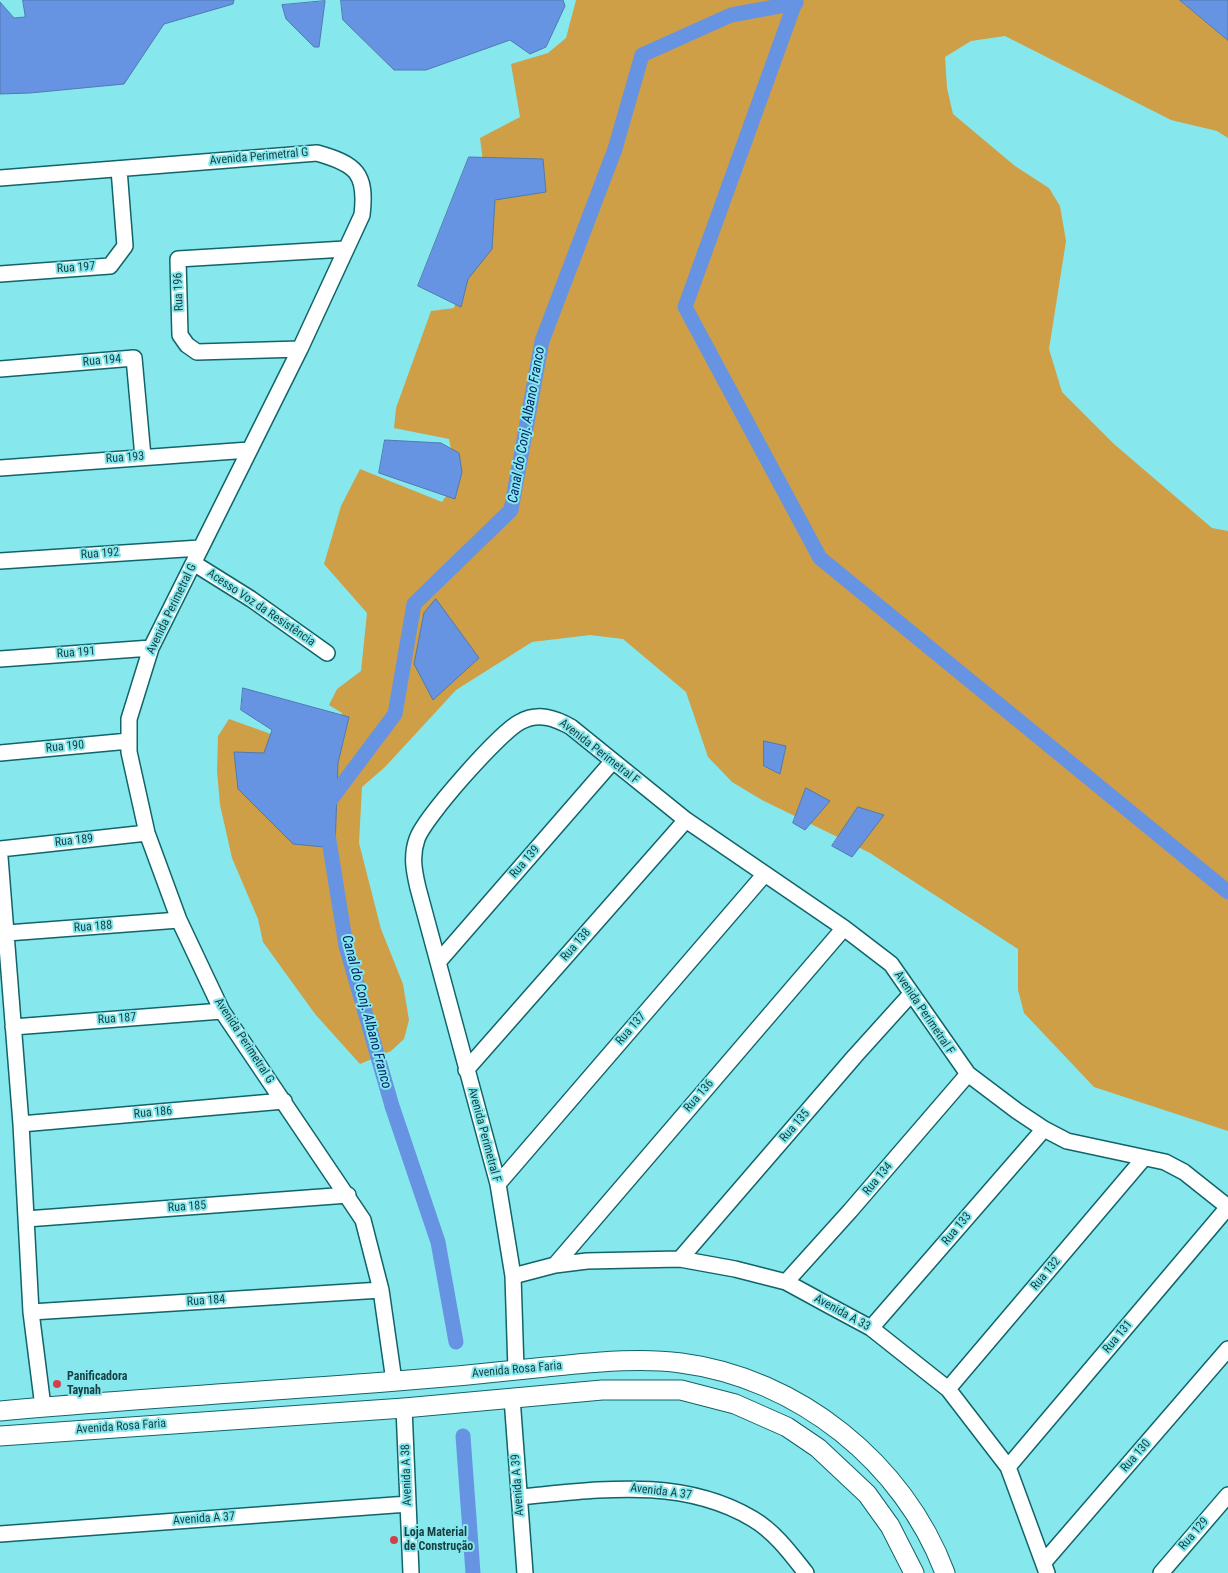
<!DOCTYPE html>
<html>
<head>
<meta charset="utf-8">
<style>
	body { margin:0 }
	canvas { display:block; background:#86e7ed }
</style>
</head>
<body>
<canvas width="1228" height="1573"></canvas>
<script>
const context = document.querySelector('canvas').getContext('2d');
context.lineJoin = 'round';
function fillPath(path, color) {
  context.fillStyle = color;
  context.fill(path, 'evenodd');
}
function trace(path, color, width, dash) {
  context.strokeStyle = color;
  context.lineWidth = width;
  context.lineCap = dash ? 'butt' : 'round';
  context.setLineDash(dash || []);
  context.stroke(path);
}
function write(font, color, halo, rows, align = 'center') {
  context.font = font + ' "Roboto Condensed",sans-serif';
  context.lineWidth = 4;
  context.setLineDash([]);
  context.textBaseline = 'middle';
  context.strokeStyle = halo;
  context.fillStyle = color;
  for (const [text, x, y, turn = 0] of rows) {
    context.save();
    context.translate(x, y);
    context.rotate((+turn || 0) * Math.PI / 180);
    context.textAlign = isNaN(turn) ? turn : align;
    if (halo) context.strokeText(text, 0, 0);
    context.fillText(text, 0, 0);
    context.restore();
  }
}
fillPath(new Path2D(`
	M576 0H1180L1228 40V138L1217 131 1171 120 1005 36 971 41 945 57 947 88 953 114 1015 166 1049 188 1060 206 1066 241 1049 349 1062 392 1114 444 1212 528 1228 531V1131L1094 1087 1024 1013 1018 990V949L870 853 762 800 732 782 708 757 686 692 623 639 590 635 532 642 456 690 385 767 362 787 359 843 381 929 403 984 409 1020 404 1039 391 1051 360 1064 315 1014 263 942 258 919 232 858 220 805 217 771 218 736 229 719 310 748 338 739 342 713 329 705 337 689 361 671 367 613 324 564 341 506 360 469 442 502 457 480 449 439 394 428 396 408 431 311 454 308 487 193 480 138 520 117 511 64 548 53 566 38Z`), '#ce9f46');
const water = new Path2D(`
	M23 0H234L233 4 164 24 124 84 30 93 0 94V2L14 18 25 17Z
	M341 0H563L565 6 546 47 530 54 510 40 426 70H394L343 20Z
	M1180 0H1228V40Z
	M325 1 319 47H314L286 19 282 5Z
	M469 157 543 159 546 192 495 200 492 249 468 279 461 307 418 286Z
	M385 440 441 443 459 453 462 472 455 499 379 473Z
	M436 599 479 658 433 700 414 664 424 613Z
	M243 688 349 717 338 763 335 848 293 844 238 789 234 752 264 753 272 730 241 710Z
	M764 741 786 746 780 774 764 766Z
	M806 788 830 801 805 830 793 823Z
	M858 807 884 815 852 857 832 846Z`);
fillPath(water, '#6794e2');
trace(water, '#4e7ab2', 1);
trace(new Path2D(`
	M796 0 685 307 820 558 1228 892
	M326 806 395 714 414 604 511 510 542 341 615 149 642 55 731 15 796 3
	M327 828 346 946 392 1106 438 1242 456 1342
	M463 1436 473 1573`), '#6794e2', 15);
const minor = new Path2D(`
	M0 178 317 153C356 164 367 173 362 215L300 349 151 648 129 719V752L147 833 179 920 222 1011 363 1220 381 1290 394 1381
	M0 274 110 266 125 246 119 169
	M300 349 197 352 187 345 180 335 178 259 345 249
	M0 369 134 358 143 457
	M0 468 249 450
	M0 561 200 548
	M195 564 251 599 327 653
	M0 659 151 648
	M0 753 129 741
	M0 849 147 833
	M0 857 21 1124 31 1312 43 1407
	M7 933 179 920
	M439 961 612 762
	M13 1027 222 1011
	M466 1070 686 820
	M21 1124 284 1101
	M498 1184 764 875
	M26 1219 348 1195
	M680 1259 855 1056 911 994
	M555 1265 844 928
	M513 1276 555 1265 587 1261 680 1259 735 1269 786 1282 830 1306 871 1328 948 1389 1008 1467 1047 1573
	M786 1282 850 1211 968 1074
	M31 1312 381 1290
	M871 1328 1044 1129
	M516 1370 513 1276 498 1184 418 888C414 871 411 856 417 839 424 818 500 732 520 722 538 712 555 718 571 727L686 820 844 928 891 964 968 1074 1017 1111 1044 1129 1067 1141 1165 1162 1184 1172 1228 1207
	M948 1389 1144 1158
	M512 1398 525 1573
	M404 1408 411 1573
	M1008 1467 1228 1207
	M519 1497C598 1490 681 1476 753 1519 775 1532 791 1554 806 1573
	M0 1534 408 1504
	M1044 1562 1228 1349
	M1161 1573 1228 1495`);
const tertiary = new Path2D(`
	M0 1411C128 1399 257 1392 385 1382 438 1378 492 1373 546 1367 590 1363 636 1357 681 1363 798 1378 904 1463 945 1573
	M0 1436 404 1408 602 1390H681L735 1404 787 1427 818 1448 867 1494 890 1526 914 1573`);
trace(minor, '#116469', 18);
trace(tertiary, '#116469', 21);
trace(minor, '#fff', 15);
trace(tertiary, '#fff', 19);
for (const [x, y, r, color] of [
	[57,1384,5,"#d1414b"],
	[394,1540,5,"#d1414b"]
]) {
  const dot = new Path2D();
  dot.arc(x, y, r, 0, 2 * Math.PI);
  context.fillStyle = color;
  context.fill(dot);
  trace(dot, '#86e7ed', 2);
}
write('12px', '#153f41', '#86e7ed', [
	["Avenida Perimetral G",259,157,-5],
	["Rua 197",76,268,-4],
	["Rua 196",179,292,-92],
	["Rua 194",102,361,-5],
	["Rua 193",125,458,-4],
	["Rua 192",100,554,-4],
	["Acesso Voz da Resistência",261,608,34],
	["Avenida Perimetral G",172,609,-64],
	["Rua 191",76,653,-4],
	["Rua 190",65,747,-5],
	["Avenida Perimetral F",599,752,38],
	["Rua 189",74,841,-6],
	["Rua 139",525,862,-49],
	["Rua 188",93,927,-4],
	["Rua 138",576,945,-49],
	["Avenida Perimetral F",924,1013,56],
	["Rua 187",117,1019,-4],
	["Rua 137",631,1029,-49],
	["Avenida Perimetral G",244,1041,57],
	["Rua 136",699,1096,-49],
	["Rua 186",153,1113,-5],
	["Rua 135",795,1126,-49],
	["Avenida Perimetral F",484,1135,75],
	["Rua 134",878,1179,-50],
	["Rua 185",187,1207,-4],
	["Rua 133",957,1229,-50],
	["Rua 132",1046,1274,-50],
	["Rua 184",206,1301,-4],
	["Avenida A 33",842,1313,29],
	["Rua 131",1118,1337,-50],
	["Avenida Rosa Faria",517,1370,-5],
	["Avenida Rosa Faria",121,1427,-4],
	["Rua 130",1136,1456,-49],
	["Avenida A 38",407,1475,-92],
	["Avenida A 39",518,1485,-94],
	["Avenida A 37",661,1492,7],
	["Avenida A 37",204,1519,-4],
	["Rua 129",1194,1534,-49]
]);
write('bold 12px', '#153f41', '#86e7ed', [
	["Panificadora",67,1377],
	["Taynah",67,1391],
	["Loja Material",404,1533],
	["de Construção",404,1547]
], 'left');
write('italic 14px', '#002367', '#86e7ed', [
	["Canal do Conj. Albano Franco",527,425,-80],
	["Canal do Conj. Albano Franco",366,1012,75]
]);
</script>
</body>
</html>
